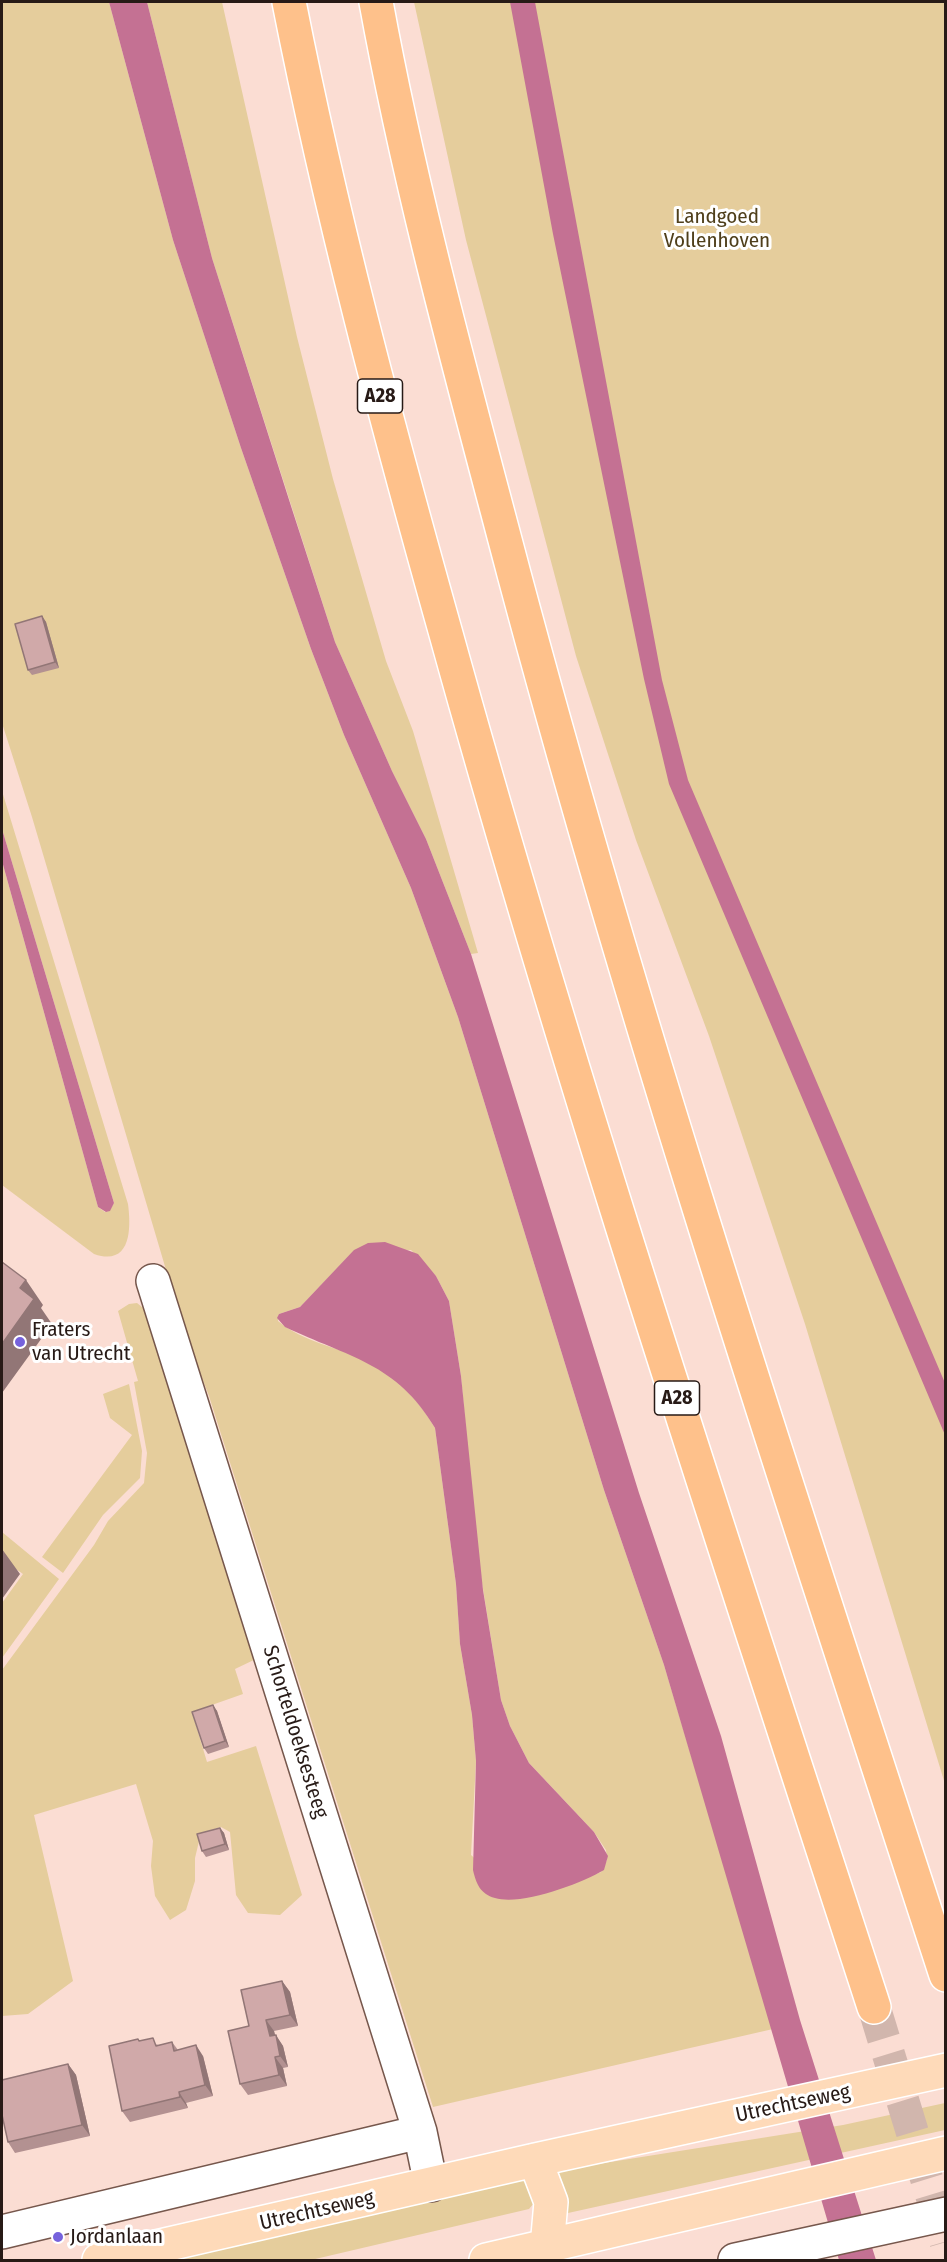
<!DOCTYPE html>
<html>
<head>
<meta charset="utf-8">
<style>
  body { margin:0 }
  #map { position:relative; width:947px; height:2262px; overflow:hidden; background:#fbddd3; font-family:"Fira Sans Condensed",sans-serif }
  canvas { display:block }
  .frame { position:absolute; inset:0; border:3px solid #271a16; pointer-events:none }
</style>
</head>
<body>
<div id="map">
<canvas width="947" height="2262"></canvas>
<div class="frame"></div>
</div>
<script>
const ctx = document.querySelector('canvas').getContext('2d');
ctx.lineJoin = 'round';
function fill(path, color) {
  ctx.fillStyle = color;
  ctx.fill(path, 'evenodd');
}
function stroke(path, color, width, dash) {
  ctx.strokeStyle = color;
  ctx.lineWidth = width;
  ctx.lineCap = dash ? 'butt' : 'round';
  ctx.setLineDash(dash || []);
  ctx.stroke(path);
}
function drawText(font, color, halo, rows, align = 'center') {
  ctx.font = font + ' "Fira Sans Condensed",sans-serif';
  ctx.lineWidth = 6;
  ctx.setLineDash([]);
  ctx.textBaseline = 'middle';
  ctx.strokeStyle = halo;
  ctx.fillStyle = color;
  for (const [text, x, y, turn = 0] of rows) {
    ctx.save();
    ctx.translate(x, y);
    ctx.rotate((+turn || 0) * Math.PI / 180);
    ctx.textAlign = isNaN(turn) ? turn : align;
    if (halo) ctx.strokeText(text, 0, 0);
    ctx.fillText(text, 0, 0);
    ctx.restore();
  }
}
fill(new Path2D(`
  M 2,2 L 109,2 L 173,240 L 241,448 L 311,649 L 344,735 L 411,888 L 458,1017 L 604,1490 L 664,1665 L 773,2029 L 433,2107 L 209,1396 L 185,1334 L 32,817 L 2,723 ZM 411,1250 L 436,1276 L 449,1301 L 461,1376 L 477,1552 L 501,1700 L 510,1726 L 529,1763 L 594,1832 L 606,1850 L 607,1860 L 601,1872 L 552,1891 L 520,1898 L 471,1855 L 476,1761 L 472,1715 L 460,1644 L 456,1584 L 435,1428 C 418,1399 397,1376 367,1361 C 338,1347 303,1342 278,1321 L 279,1314 L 300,1307 L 350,1255 Z
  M 147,2 L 222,2 L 297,337 L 333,479 L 386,661 L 413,731 L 478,953 L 471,954 L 426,839 L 392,771 L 335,642 L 212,258 Z
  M 414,2 L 945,2 L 945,1784 L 805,1324 L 709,1036 L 636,840 L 576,656 L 466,240 Z
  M 2,791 L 128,1204 C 131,1227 132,1267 94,1254 L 2,1185 L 2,861 L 98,1207 L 105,1212 L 109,1211 L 114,1203 L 2,829 Z
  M 137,1303 L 147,1311 L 258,1658 L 235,1669 L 243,1694 L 192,1712 L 207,1762 L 256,1746 L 302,1895 L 280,1915 L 248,1913 L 236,1895 L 230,1832 L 221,1827 L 201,1833 L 195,1858 L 195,1881 L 186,1910 L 170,1920 L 155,1896 L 151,1866 L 153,1841 L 136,1784 L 34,1815 L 73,1981 L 28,2014 L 2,2016 L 2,1670 L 94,1545 L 108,1521 L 144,1483 L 147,1453 L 134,1382 L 138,1381 L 118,1311 L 129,1304 Z
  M 129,1384 L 142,1451 L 140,1478 L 103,1515 L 63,1573 L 42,1557 L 132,1435 L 110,1418 L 103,1394 Z
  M 2,1532 L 59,1579 L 2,1658 L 2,1603 L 23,1574 L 2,1559 Z
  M 945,2103 L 945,2130 L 559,2215 C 565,2201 567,2188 556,2177 L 560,2170 L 843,2125 Z
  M 523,2180 L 533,2186 L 534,2203 L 529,2209 L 311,2260 L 161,2260 Z`), '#e5cd9c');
fill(new Path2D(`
  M 109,2 L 147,2 L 212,258 L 291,506 L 335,642 L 392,771 L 426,839 L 471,954 L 639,1493 L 721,1736 L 800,2020 L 876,2260 L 839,2260 L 664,1665 L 604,1490 L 458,1017 L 411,888 L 344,735 L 311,649 L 241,448 L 173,240 Z
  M 510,2 L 535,2 L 662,680 L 688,780 L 945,1383 L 945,1435 L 669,784 L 644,679 L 553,234 Z
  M 2,829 L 114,1203 L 110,1211 L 106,1212 L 98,1207 L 2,861 Z
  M 385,1242 L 418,1254 L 436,1276 L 449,1301 L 461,1376 L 483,1590 L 501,1700 L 510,1726 L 529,1763 L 594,1832 L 608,1856 L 604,1870 C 580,1884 521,1906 495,1898 C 480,1894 476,1883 473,1870 L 476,1761 L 472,1715 L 460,1644 L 456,1584 L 435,1428 C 397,1363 348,1357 285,1327 L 277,1318 L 279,1314 L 300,1307 L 354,1250 L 368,1243 Z`), '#c47193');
stroke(new Path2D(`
  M 874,2007 L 946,2242`), '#d1b6ad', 33, [33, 16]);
const minor = new Path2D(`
  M 153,1281 L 420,2132 L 431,2185
  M 2,2232 L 420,2132
  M 735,2260 L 946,2214`);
const major = new Path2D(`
  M 535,2160 L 551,2202 L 547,2247
  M 99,2260 L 535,2160 L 946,2070
  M 486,2260 L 946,2153`);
const highway = new Path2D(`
  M 289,2 C 331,215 387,424 446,634 C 574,1096 726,1551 874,2007
  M 376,2 C 411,194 464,384 514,574 C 640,1046 795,1510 946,1975`);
stroke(minor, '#76574c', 36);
stroke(major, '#fff', 36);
stroke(highway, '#fff', 36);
stroke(minor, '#fff', 33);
stroke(major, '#fedab9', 33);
stroke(highway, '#fec18b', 33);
fill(new Path2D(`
  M 42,616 L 46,622 L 59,668 L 32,675 L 28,670 Z
  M 213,1705 L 217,1711 L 229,1747 L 208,1754 L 204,1748 Z
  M 220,1828 L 224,1833 L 229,1850 L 206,1857 L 202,1851 Z
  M 282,1981 L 290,1992 L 298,2026 L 274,2031 L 275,2035 L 283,2046 L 288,2067 L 283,2068 L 287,2086 L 248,2095 L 240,2084 L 249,2026 Z
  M 138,2039 L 140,2041 L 159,2045 L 172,2042 L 178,2050 L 203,2056 L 213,2096 L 186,2103 L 188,2108 L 130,2122 L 122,2111 Z
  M 68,2064 L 76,2075 L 90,2136 L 15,2153 L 8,2142 Z`), '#b39191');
fill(new Path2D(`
  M 42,616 L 46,622 L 59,668 L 55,662 Z
  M 26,1280 L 43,1305 L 41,1308 L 52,1324 L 2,1393 L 2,1344 L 20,1288 Z
  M 2,1549 L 20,1574 L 2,1599 Z
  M 213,1705 L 217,1711 L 229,1747 L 225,1741 Z
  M 220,1828 L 224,1833 L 229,1850 L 225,1844 Z
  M 282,1981 L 290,1992 L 298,2026 L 290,2015 Z
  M 266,2020 L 274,2031 L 278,2047 L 270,2036 Z
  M 276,2035 L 283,2046 L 288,2067 L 280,2056 Z
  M 196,2045 L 203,2056 L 213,2096 L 205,2085 Z
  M 275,2057 L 283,2068 L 287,2086 L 279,2075 Z
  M 68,2064 L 76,2075 L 90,2136 L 82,2125 Z
  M 179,2092 L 186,2103 L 188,2108 L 180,2097 Z`), '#927676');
const building = new Path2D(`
  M 42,616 L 55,662 L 28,670 L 15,624 Z
  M 2,1262 L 26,1280 L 20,1288 L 34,1299 L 2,1344 Z
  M 213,1705 L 225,1741 L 204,1748 L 192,1712 Z
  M 220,1828 L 225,1844 L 202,1851 L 197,1834 Z
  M 282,1981 L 290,2015 L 266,2020 L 270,2036 L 276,2035 L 280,2056 L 275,2057 L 279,2075 L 240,2084 L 228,2031 L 249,2026 L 241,1990 Z
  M 153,2038 L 156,2046 L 172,2042 L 174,2051 L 196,2045 L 205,2085 L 179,2092 L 180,2097 L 122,2111 L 109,2046 L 138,2039 L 139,2041 Z
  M 68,2064 L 82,2125 L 8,2142 L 2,2115 L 2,2080 Z`);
fill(building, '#d0a9a9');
stroke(building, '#927676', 1.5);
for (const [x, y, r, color] of [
  [20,1342,6,"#7662dc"],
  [58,2237,6,"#7662dc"]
]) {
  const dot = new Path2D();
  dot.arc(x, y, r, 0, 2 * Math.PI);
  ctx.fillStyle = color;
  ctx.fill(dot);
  stroke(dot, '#fff', 2);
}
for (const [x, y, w] of [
  [380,396,45],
  [677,1398,45]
]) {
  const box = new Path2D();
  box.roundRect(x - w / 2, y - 17, w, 34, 4.5);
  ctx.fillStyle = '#fff';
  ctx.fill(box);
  stroke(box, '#271a16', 1.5);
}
drawText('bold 20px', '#271a16', null, [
  ["A28",380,396],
  ["A28",677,1398]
]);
drawText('21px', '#4f3f1b', '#fff', [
  ["Landgoed",717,217],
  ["Vollenhoven",717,241]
]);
drawText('21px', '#271a16', '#fff', [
  ["Fraters",32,1330],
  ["van Utrecht",32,1354],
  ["Jordanlaan",70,2237]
], 'left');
drawText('21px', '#271a16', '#fff', [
  ["Schorteldoeksesteeg",295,1732,73],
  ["Utrechtseweg",793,2104,-12],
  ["Utrechtseweg",317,2211,-13]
]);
</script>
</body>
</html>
